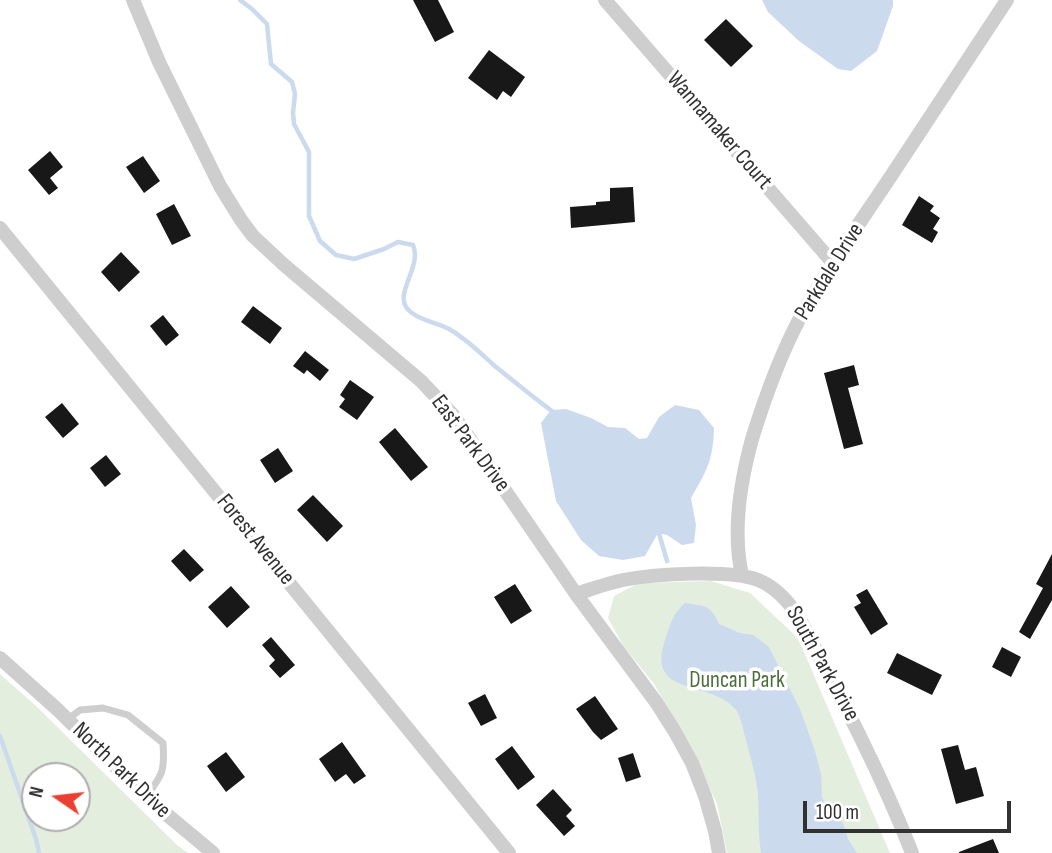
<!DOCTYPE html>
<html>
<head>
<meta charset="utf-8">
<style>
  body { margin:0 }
  #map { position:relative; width:1052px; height:853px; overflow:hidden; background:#fff; font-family:"Sofia Sans Condensed",sans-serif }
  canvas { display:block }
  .north { position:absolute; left:21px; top:762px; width:70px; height:70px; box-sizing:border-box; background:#fff; border:2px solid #adadad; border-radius:50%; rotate:284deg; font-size:19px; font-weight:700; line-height:28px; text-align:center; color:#313131 }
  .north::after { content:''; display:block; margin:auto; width:24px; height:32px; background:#e94031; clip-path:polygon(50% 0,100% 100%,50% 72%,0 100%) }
  .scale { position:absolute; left:803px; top:801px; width:208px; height:32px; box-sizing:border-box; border:4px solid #313131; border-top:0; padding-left:9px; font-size:21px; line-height:24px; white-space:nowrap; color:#313131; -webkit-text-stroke:5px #fff; paint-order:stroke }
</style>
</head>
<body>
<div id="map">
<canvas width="1052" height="853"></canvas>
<div class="north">N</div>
<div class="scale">100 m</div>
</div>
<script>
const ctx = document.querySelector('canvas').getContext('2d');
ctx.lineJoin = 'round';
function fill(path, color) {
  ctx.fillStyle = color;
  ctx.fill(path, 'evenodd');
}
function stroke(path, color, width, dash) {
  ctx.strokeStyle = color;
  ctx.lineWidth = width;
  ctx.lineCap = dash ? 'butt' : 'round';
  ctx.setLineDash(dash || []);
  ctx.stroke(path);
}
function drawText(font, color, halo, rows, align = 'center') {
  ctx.font = font + ' "Sofia Sans Condensed",sans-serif';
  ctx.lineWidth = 7;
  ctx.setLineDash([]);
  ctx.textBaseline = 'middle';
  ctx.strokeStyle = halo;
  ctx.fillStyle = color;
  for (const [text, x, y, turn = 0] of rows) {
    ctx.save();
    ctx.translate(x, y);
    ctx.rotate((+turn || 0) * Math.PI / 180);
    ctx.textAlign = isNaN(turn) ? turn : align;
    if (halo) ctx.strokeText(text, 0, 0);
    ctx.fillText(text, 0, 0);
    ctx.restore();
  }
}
fill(new Path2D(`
  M 711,581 L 750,593 L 798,638 L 890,853 L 727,853 L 717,804 L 696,758 L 654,684 L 624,647 L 608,618 L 614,596 L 639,583 Z
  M 0,674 L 36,706 L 177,845 L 188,853 L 0,853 ZM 35,776 L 77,776 L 77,818 L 35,818 Z`), '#e4eedf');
fill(new Path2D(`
  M 762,0 L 893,0 L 893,6 L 877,51 L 851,71 L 838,69 L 799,41 L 768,12 Z
  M 675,405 L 699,410 L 714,428 C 713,461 707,470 691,498 L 696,525 L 694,543 L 682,545 L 667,535 L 658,533 L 645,556 L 623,560 L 599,556 L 581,540 L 556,501 L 541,423 L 551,410 L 566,409 L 591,418 L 608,427 L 625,428 L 639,439 L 647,438 L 659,417 Z
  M 685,603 C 705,606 711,605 719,624 L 740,633 L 753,635 L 769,647 L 800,709 L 815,751 L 821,774 L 822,797 L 827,809 L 843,823 L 848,839 L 857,853 L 761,853 C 758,833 759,814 758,794 C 756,775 750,755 745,737 C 743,729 741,718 737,711 C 712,678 645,699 665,640 C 671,623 672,615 685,603 Z`), '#cbdaed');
stroke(new Path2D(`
  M 240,0 L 252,9 L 267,24 L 271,64 L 292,82 L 295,94 L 293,113 L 294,124 L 309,152 L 309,216 L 320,241 L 336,255 L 354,259 L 384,249 L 398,242 L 413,245 C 422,266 396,291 406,307 C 415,320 437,322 449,329 C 467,339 481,354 496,367 C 516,383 535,399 556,414
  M 658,530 L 667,561
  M 0,736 L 36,839 L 39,853`), '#cbdaed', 4.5);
fill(new Path2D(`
  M 413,0 L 438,0 L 454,32 L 435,42 Z
  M 726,19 L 753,46 L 731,67 L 704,40 Z
  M 489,50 L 525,77 L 511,97 L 503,91 L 497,100 L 468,78 Z
  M 50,151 L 63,167 L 50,178 L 58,188 L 49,195 L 28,170 Z
  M 143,156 L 160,181 L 144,193 L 126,167 Z
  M 633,187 L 635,222 L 571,228 L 570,207 L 596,205 L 596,202 L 610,201 L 610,188 Z
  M 919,196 L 934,206 L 930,211 L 940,218 L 933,229 L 938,232 L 932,243 L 902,225 Z
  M 174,204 L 191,236 L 172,245 L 156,214 Z
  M 121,252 L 140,272 L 119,292 L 101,272 Z
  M 253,306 L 282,328 L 270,344 L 241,322 Z
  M 163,315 L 179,335 L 166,346 L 150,326 Z
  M 305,351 L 329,370 L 320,381 L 307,370 L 304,374 L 293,366 Z
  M 854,365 L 859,385 L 848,388 L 863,444 L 844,449 L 824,373 Z
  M 350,380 L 374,397 L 357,420 L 339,407 L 345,399 L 340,395 Z
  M 62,403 L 79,424 L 63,438 L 45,417 Z
  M 395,428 L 428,467 L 411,481 L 379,442 Z
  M 278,448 L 293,471 L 275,483 L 260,460 Z
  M 106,455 L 121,474 L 105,487 L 90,468 Z
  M 313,495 L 343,526 L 327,542 L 297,510 Z
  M 184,549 L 204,570 L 190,582 L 171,561 Z
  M 1052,554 L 1052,600 L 1030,639 L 1019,632 L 1043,588 L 1036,584 Z
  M 515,584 L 532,611 L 511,624 L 494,597 Z
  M 231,586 L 250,607 L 227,628 L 208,607 Z
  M 867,589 L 888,624 L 871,635 L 854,607 L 861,603 L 856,595 Z
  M 271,637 L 295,665 L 280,678 L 269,666 L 275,660 L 262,645 Z
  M 1002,647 L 1021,657 L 1011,677 L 992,667 Z
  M 897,653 L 942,675 L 932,695 L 887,673 Z
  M 485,694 L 497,718 L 481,726 L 468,703 Z
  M 595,696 L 618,729 L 601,740 L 593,732 L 576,709 Z
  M 342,742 L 366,776 L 354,784 L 346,774 L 335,782 L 319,759 Z
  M 958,745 L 965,770 L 976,767 L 984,796 L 956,804 L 941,749 Z
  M 512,746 L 535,777 L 518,790 L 495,759 Z
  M 226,752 L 245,777 L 226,792 L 207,766 Z
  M 633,753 L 641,777 L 626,782 L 618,758 Z
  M 553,789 L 572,810 L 566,816 L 575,826 L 564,836 L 536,805 Z
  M 993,839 L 999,853 L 959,853 L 959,852 Z`), '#181818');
stroke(new Path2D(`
  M 68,719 L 80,710 L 103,708 L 128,715 L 163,743 C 165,771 163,774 146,797`), '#cecece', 7);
stroke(new Path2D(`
  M 133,0 L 159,62 L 220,186 L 241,220 L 253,236 L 283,264 L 421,381 L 454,416 L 576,594 L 656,702 L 675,732 L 692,763 L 705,796 L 715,831 L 719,853
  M 605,0 L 833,263
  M 0,228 L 509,853
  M 742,575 C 732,531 740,483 752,439 C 765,397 780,355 801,316 C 828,267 862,220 893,173 C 931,115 969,58 1007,0
  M 576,594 C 592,589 608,583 623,580 C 655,574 730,569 758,580 C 776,587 788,601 798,616 C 839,694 880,771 912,853
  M 0,658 L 58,710 L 148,799 L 213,853`), '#cecece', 14);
drawText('23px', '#313131', '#fff', [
  ["Wannamaker Court",719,131,49],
  ["Parkdale Drive",830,272,-58],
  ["East Park Drive",470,444,53],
  ["Forest Avenue",255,540,51],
  ["South Park Drive",822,664,61],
  ["North Park Drive",121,771,44]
]);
drawText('23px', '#4c6e3c', '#fff', [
  ["Duncan Park",737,681]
]);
</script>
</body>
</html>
